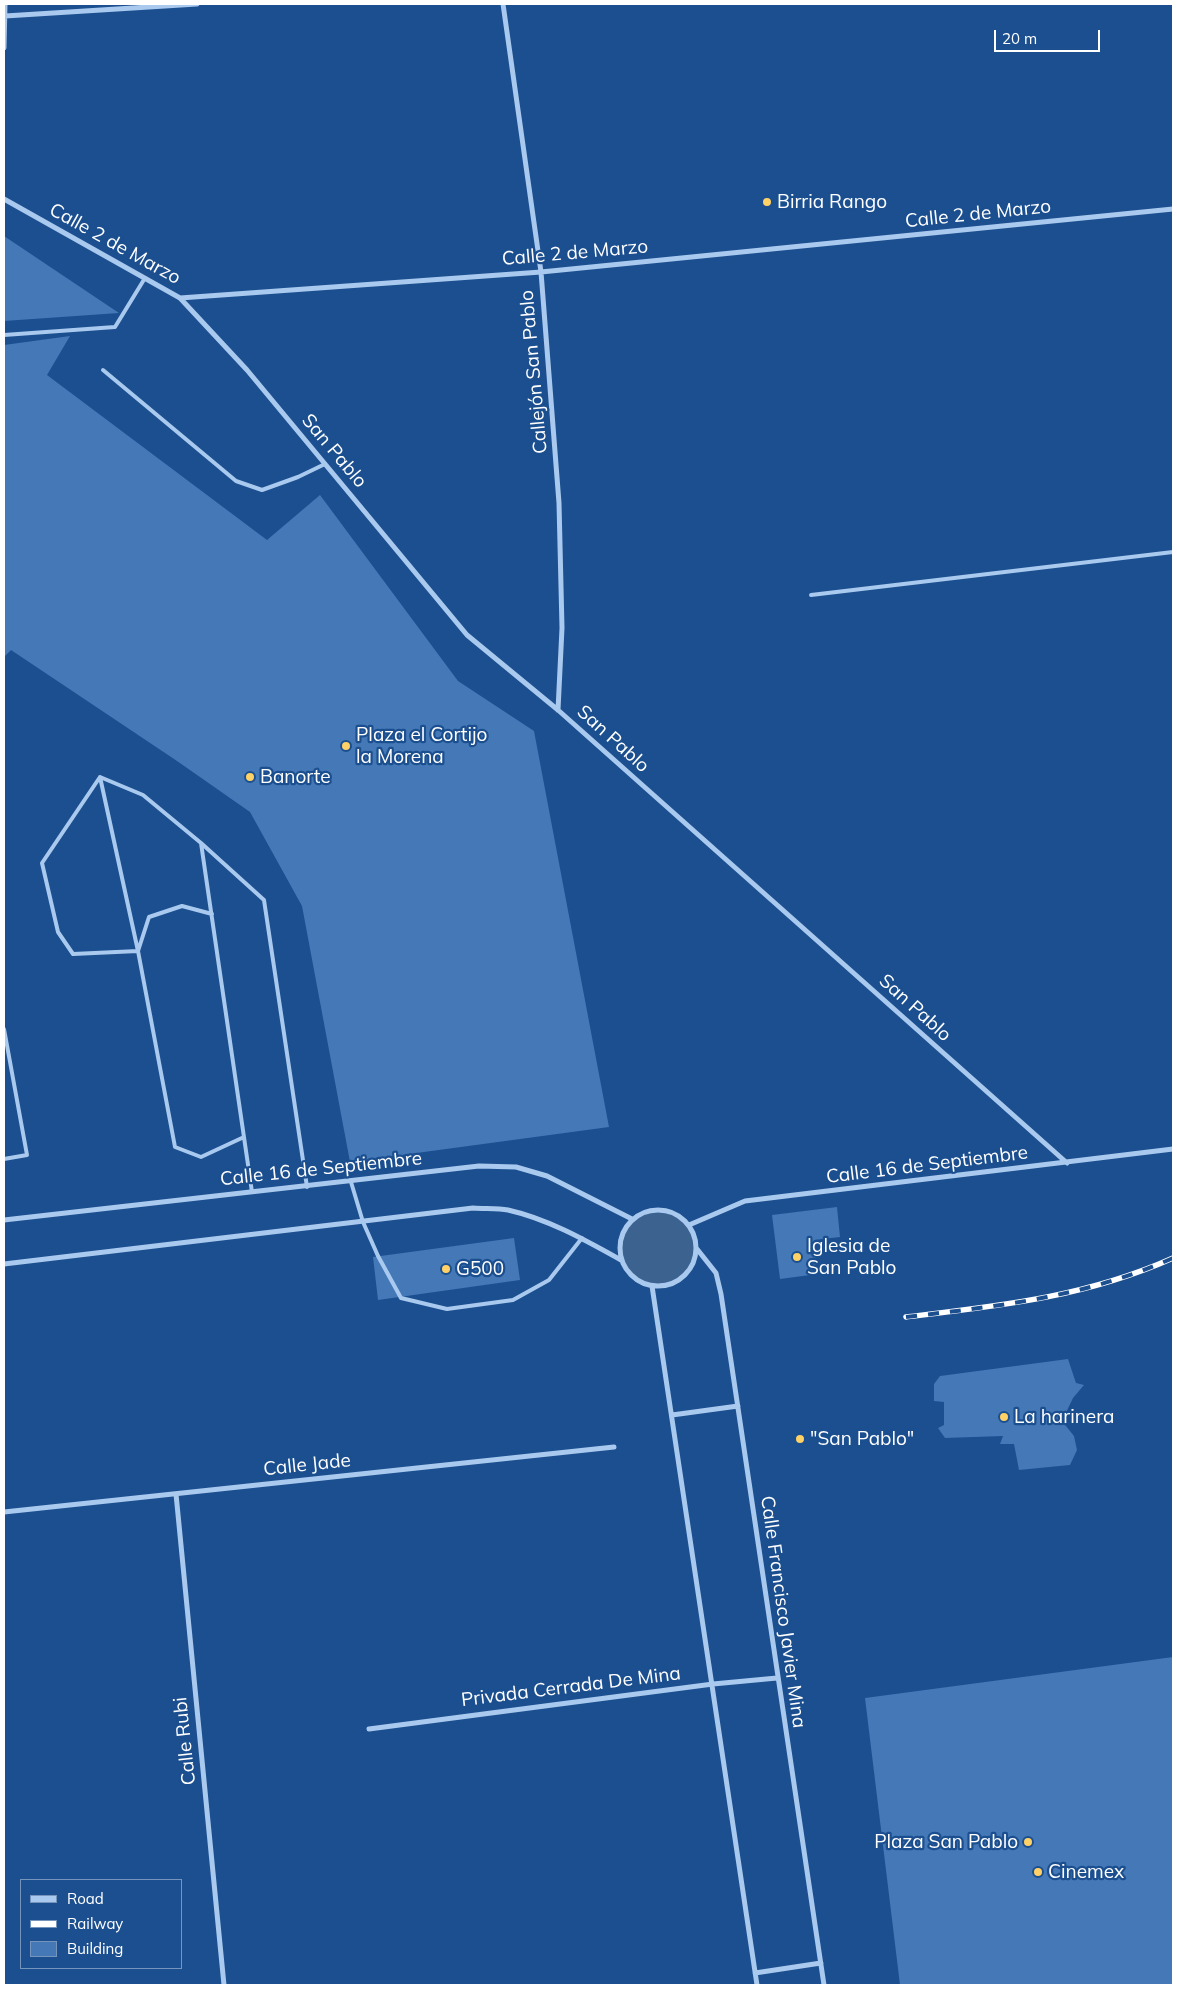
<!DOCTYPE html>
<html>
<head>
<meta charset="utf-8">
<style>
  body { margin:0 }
  #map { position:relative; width:1177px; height:1989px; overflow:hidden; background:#1b4f8f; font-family:Mulish,sans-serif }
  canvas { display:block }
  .frame { position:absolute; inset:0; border:5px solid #fff; pointer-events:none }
  .legend { position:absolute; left:20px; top:1879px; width:162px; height:90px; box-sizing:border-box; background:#1b4f8f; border:1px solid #7695bc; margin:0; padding:6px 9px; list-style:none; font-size:15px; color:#fff }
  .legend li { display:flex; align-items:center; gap:10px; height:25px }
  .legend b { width:25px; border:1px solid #7695bc }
  .scale { position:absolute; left:994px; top:30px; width:106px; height:22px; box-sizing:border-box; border:2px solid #fff; border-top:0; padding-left:6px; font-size:15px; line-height:18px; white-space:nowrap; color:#fff; -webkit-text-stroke:4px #1b4f8f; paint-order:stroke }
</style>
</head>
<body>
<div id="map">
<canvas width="1177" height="1989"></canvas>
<div class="frame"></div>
<ul class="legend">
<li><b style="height:6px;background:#a9c9ee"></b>Road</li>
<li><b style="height:6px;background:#fff"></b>Railway</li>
<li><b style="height:14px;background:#4478b7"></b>Building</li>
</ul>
<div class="scale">20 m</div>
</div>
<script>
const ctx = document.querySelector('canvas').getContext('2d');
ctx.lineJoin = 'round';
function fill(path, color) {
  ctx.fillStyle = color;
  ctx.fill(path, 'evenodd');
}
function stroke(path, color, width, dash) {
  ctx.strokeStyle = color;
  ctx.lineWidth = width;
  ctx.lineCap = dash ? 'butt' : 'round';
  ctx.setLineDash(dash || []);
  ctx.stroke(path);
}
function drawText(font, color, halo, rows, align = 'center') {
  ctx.font = font + ' Mulish,sans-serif';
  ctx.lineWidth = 4.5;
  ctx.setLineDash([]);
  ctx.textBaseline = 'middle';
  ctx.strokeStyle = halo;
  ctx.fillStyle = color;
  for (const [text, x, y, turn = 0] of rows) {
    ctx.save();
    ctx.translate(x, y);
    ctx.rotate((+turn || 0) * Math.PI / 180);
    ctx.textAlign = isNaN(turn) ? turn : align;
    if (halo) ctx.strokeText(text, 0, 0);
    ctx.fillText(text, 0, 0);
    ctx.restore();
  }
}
const water = new Path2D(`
  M620 1248a38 38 0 1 1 76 0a38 38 0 1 1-76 0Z`);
fill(water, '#3c6290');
stroke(water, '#9cc4f0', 1);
fill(new Path2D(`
  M 4,236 L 119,313 L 4,321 Z
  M 70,336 L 47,375 L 267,540 L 320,495 L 458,681 L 534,731 L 609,1127 L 350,1162 L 302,906 L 250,812 L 177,761 L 11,650 L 4,657 L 4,345 Z
  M 837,1207 L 840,1237 L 814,1240 L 818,1274 L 780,1279 L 772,1215 Z
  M 514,1238 L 520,1280 L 378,1300 L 373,1257 Z
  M 1068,1359 L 1076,1383 L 1084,1385 L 1073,1398 L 1062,1421 L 1074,1436 L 1077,1450 L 1070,1465 L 1019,1470 L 1014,1444 L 1000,1444 L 1003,1436 L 945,1438 L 938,1428 L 944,1425 L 944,1402 L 934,1401 L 934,1384 L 940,1376 Z
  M 1173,1657 L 1173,1985 L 900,1985 L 865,1698 Z`), '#4478b7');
stroke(new Path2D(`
  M 4,335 L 115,327 L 145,278
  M 103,370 L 236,481 L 262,490 L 298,477 L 325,464
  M 811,595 L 1173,552
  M 100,777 L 143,795 L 201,843 L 264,900 L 307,1187
  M 100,777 L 138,951 L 175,1147 L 201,1157 L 244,1137
  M 100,777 L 42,863 L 58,932 L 73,954 L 138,951 L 149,917 L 182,906 L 212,914
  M 201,843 L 252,1192
  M 4,1029 L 27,1155 L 4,1159
  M 351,1182 L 363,1222 L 378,1256 L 401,1298 L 447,1309 L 513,1300 L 549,1280 L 582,1238`), '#a9c9ee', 4);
stroke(new Path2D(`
  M 503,4 L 541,272 L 559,503 L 562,628 L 558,710
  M 5,16 L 197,4
  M 4,48 L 5,4
  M 4,199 L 180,298 L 541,272 L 1173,209
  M 180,298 L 247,370 L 467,635 L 558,710 L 1067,1163
  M620 1248a38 38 0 1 1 76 0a38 38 0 1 1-76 0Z
  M 4,1220 L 479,1166 L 516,1167 L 547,1176 L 632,1219
  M 689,1225 L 745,1201 L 1173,1149
  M 697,1249 L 716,1273 L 721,1294 L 824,1985
  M 4,1264 L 473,1208 C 484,1209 497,1208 508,1210 C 548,1219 585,1240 621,1260
  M 652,1286 L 757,1985
  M 672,1415 L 738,1406
  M 176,1494 L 224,1985
  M 4,1512 L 614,1447
  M 369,1729 L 713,1684 L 777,1678
  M 755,1973 L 821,1963`), '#a9c9ee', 5);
const rail = new Path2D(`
  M 906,1317 C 999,1306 1086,1297 1173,1258`);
stroke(rail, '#fff', 5.5);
stroke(rail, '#1b4f8f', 4, [11]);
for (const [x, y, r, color] of [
  [767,202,5,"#ffd166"],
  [346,746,5,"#ffd166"],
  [250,777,5,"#ffd166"],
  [797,1257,5,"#ffd166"],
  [446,1269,5,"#ffd166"],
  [1004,1417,5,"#ffd166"],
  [800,1439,5,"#ffd166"],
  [1028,1842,5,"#ffd166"],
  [1038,1872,5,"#ffd166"]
]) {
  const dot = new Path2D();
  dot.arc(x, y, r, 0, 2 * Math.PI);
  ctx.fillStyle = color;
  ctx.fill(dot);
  stroke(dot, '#1b4f8f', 2);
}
drawText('19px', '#fff', '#1b4f8f', [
  ["Birria Rango",777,202],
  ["Plaza el Cortijo",356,735],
  ["la Morena",356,757],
  ["Banorte",260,777],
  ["Iglesia de",807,1246],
  ["San Pablo",807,1268],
  ["G500",456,1269],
  ["La harinera",1014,1417],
  ["\"San Pablo\"",810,1439],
  ["Plaza San Pablo",1018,1842,"right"],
  ["Cinemex",1048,1872]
], 'left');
drawText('19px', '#fff', '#1b4f8f', [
  ["Calle 2 de Marzo",978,214,-6],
  ["Calle 2 de Marzo",115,244,29],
  ["Calle 2 de Marzo",575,253,-5],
  ["Callejón San Pablo",534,372,-95],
  ["San Pablo",334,451,50],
  ["San Pablo",613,739,42],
  ["San Pablo",915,1008,42],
  ["Calle 16 de Septiembre",927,1165,-7],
  ["Calle 16 de Septiembre",321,1169,-6],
  ["Calle Jade",307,1465,-6],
  ["Calle Francisco Javier Mina",783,1612,82],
  ["Privada Cerrada De Mina",571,1687,-7],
  ["Calle Rubi",185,1741,-96]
]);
</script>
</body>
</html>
